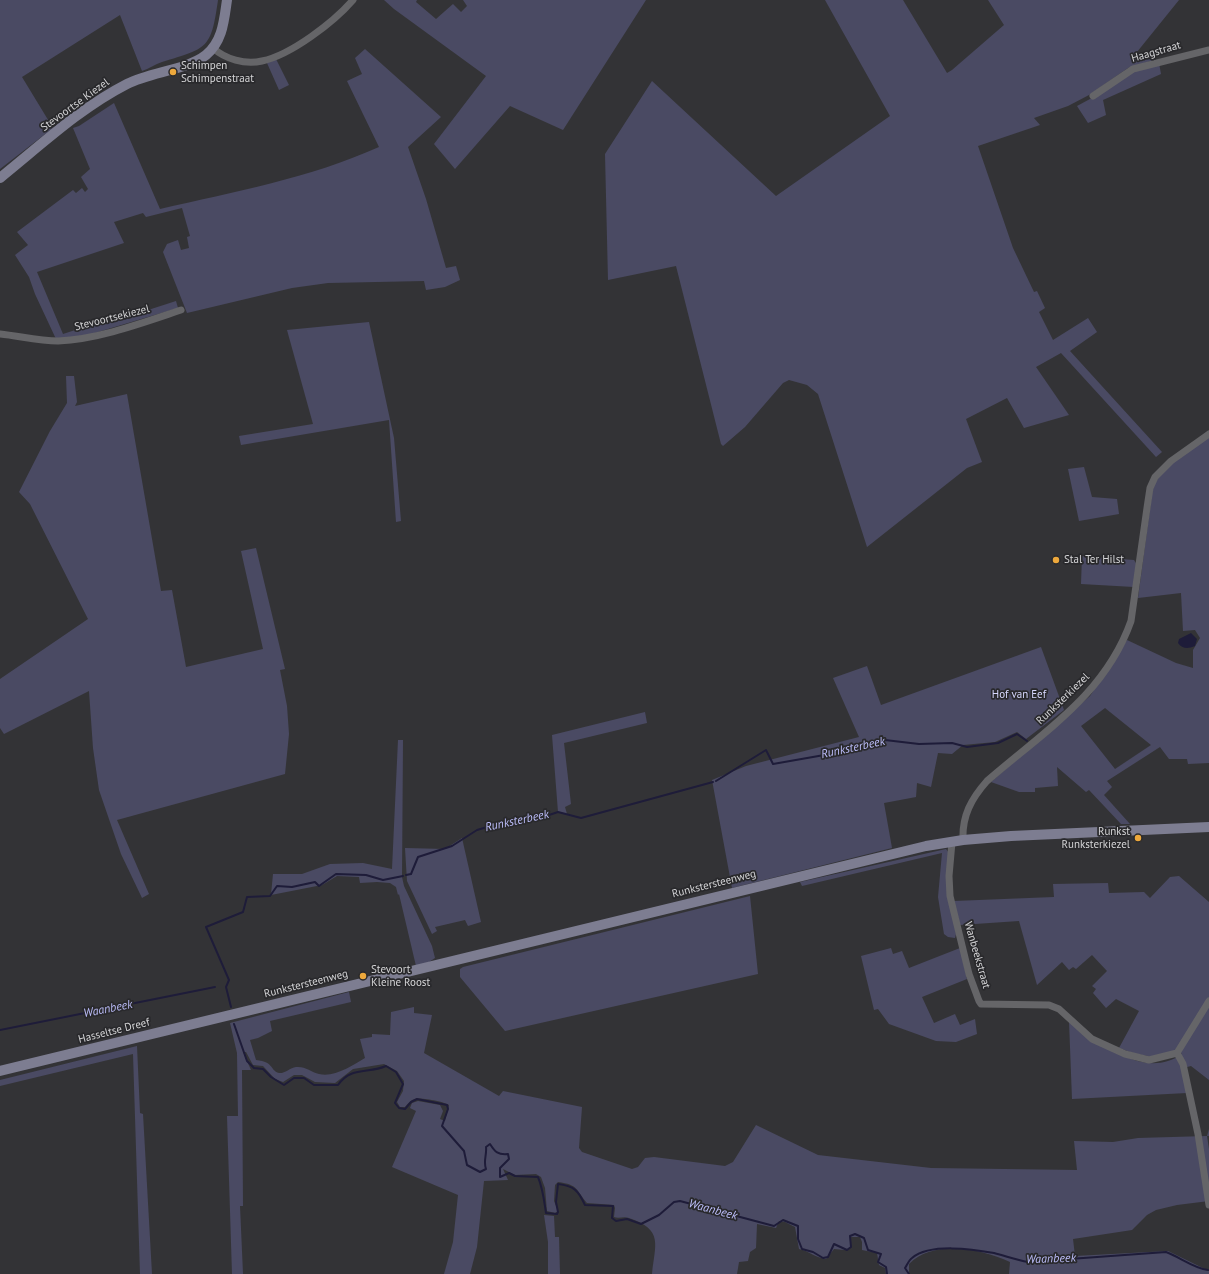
<!DOCTYPE html>
<html>
<head>
<meta charset="utf-8">
<style>
  body { margin:0 }
  canvas { display:block; background:#333336 }
</style>
</head>
<body>
<canvas width="1209" height="1274"></canvas>
<script>
const ctx = document.querySelector('canvas').getContext('2d');
ctx.lineJoin = 'round';
function fill(path, color) {
  ctx.fillStyle = color;
  ctx.fill(path, 'evenodd');
}
function stroke(path, color, width, dash) {
  ctx.strokeStyle = color;
  ctx.lineWidth = width;
  ctx.lineCap = dash ? 'butt' : 'round';
  ctx.setLineDash(dash || []);
  ctx.stroke(path);
}
function drawText(font, color, halo, rows, align = 'center') {
  ctx.font = font + ' "PT Sans",sans-serif';
  ctx.lineWidth = 3.5;
  ctx.setLineDash([]);
  ctx.textBaseline = 'middle';
  ctx.strokeStyle = halo;
  ctx.fillStyle = color;
  for (const [text, x, y, turn = 0] of rows) {
    ctx.save();
    ctx.translate(x, y);
    ctx.rotate((+turn || 0) * Math.PI / 180);
    ctx.textAlign = isNaN(turn) ? turn : align;
    if (halo) ctx.strokeText(text, 0, 0);
    ctx.fillText(text, 0, 0);
    ctx.restore();
  }
}
fill(new Path2D(`
  M 0,0 L 218,0 C 211,49 208,48 162,62 C 155,64 149,69 142,71 L 120,15 L 22,77 L 53,128 L 0,169 Z
  M 384,0 L 417,0 L 416,2 L 436,19 L 453,4 L 461,12 L 467,6 L 463,0 L 646,0 L 563,130 L 510,106 L 455,169 L 434,144 L 486,76 L 394,9 Z
  M 825,0 L 903,0 L 947,73 L 952,70 L 1004,25 L 988,0 L 1179,0 L 1137,52 L 1139,58 L 1154,60 L 1128,68 L 1089,95 L 1068,106 L 1034,118 L 1040,125 L 978,146 L 1013,248 L 1034,292 L 1037,291 L 1045,308 L 1039,312 L 1053,340 L 1088,318 L 1097,332 L 1070,351 L 1162,452 L 1156,457 L 1061,353 L 1036,367 L 1069,415 L 1024,428 L 1007,398 L 966,419 L 982,462 L 967,468 L 867,547 L 818,394 L 807,385 L 789,380 L 783,383 L 745,427 L 723,446 L 721,444 L 676,266 L 608,280 L 605,154 L 652,81 L 776,196 L 890,116 Z
  M 365,49 L 441,117 L 408,147 L 426,199 L 446,268 L 456,266 L 460,280 L 445,287 L 426,290 L 424,281 L 328,283 L 292,288 L 187,313 L 163,252 L 167,244 L 178,240 L 181,250 L 189,248 L 187,237 L 190,236 L 182,208 L 146,217 L 143,213 L 114,222 L 124,243 L 37,272 L 63,334 L 106,320 L 108,323 L 176,301 L 178,308 L 88,335 L 56,339 L 35,294 L 29,277 L 15,255 L 28,245 L 17,232 L 73,190 L 76,193 L 82,188 L 85,192 L 88,189 L 81,177 L 90,169 L 73,128 L 79,126 L 114,103 L 160,209 C 234,192 310,178 379,147 L 347,81 L 362,74 L 355,58 Z
  M 276,59 L 289,85 L 279,90 L 267,63 Z
  M 1159,63 L 1161,74 L 1103,100 L 1106,115 L 1088,123 L 1077,106 L 1103,92 L 1131,72 Z
  M 369,322 L 394,438 L 401,521 L 396,522 L 389,420 L 241,445 L 239,436 L 313,424 L 287,330 Z
  M 66,376 L 74,376 L 77,402 L 75,406 L 127,394 L 161,591 L 172,590 L 186,667 L 263,649 L 241,551 L 256,548 L 285,669 L 280,670 L 287,706 L 289,734 L 285,774 L 117,820 L 149,894 L 142,898 L 121,854 L 99,790 L 93,748 L 89,691 L 4,734 L 0,728 L 0,679 L 88,619 L 30,504 L 19,492 L 50,431 L 67,403 Z
  M 1209,437 L 1209,763 L 1188,764 L 1187,759 L 1169,759 L 1160,747 L 1107,781 L 1112,787 L 1104,795 L 1130,824 L 1121,824 L 1089,790 L 1086,792 L 1057,767 L 1058,786 L 1035,788 L 1035,792 L 1019,792 L 991,782 L 1090,696 L 1127,640 L 1176,663 L 1193,668 L 1193,650 L 1200,638 L 1195,630 L 1183,631 L 1181,593 L 1138,598 L 1153,487 C 1164,464 1189,451 1209,437 ZM 1105,708 L 1151,745 L 1115,769 L 1081,726 Z
  M 1084,467 L 1092,497 L 1117,499 L 1119,514 L 1079,521 L 1068,469 Z
  M 1082,556 L 1134,560 L 1137,565 L 1134,587 L 1081,584 Z
  M 1041,647 L 1064,710 L 1026,739 L 1017,732 L 995,742 L 963,745 L 952,754 L 938,753 L 931,787 L 917,783 L 916,797 L 884,803 L 892,848 L 732,888 L 712,780 L 746,766 L 859,737 L 833,678 L 867,666 L 881,705 Z
  M 645,712 L 647,723 L 564,743 L 571,804 L 565,807 L 567,814 L 558,812 L 552,735 Z
  M 398,740 L 403,740 L 402,877 L 404,886 L 432,946 L 435,958 L 429,962 L 416,966 L 399,894 L 398,895 L 396,887 L 390,883 L 377,882 L 360,883 L 359,877 L 337,876 L 322,885 L 271,895 L 273,874 L 302,874 L 330,864 L 363,863 L 392,869 Z
  M 462,838 L 481,922 L 468,926 L 465,920 L 435,927 L 437,931 L 432,934 L 407,881 L 405,848 L 445,849 Z
  M 946,849 L 949,853 L 956,934 L 955,938 L 948,937 L 944,934 L 938,897 L 942,853 L 802,886 L 800,882 Z
  M 1179,876 L 1209,902 L 1209,1080 L 1191,1066 L 1187,1067 L 1187,1093 L 1072,1099 L 1069,1021 C 1099,1042 1144,1081 1182,1054 L 1178,1051 C 1153,1059 1143,1057 1119,1048 L 1139,1011 L 1116,999 L 1106,1008 L 1093,993 L 1096,989 L 1092,986 L 1107,971 L 1092,955 L 1076,969 L 1073,967 L 1069,970 L 1062,962 L 1037,985 L 1019,921 L 960,925 L 954,901 L 1054,897 L 1053,884 L 1108,883 L 1109,893 L 1144,892 L 1150,898 L 1170,877 Z
  M 750,896 L 758,974 L 505,1031 L 460,977 L 460,969 L 463,967 Z
  M 891,948 L 893,954 L 902,951 L 909,968 L 960,948 L 967,979 L 922,997 L 934,1023 L 955,1014 L 960,1025 L 975,1019 L 977,1034 L 956,1042 L 936,1041 L 889,1024 L 878,1009 L 874,1010 L 861,956 Z
  M 349,992 L 351,1002 L 270,1021 L 272,1031 L 258,1038 L 250,1040 L 256,1060 C 275,1062 269,1070 279,1073 C 284,1074 290,1068 296,1067 C 305,1066 311,1072 319,1074 C 334,1078 353,1065 365,1058 L 360,1039 L 372,1037 L 372,1034 L 390,1035 L 391,1012 L 414,1007 L 414,1013 L 432,1015 L 424,1053 L 499,1096 L 503,1091 L 582,1107 L 579,1148 L 582,1152 L 632,1169 L 638,1167 L 645,1158 L 654,1157 L 725,1166 L 733,1162 L 756,1125 L 818,1155 L 931,1168 L 1077,1170 L 1074,1141 L 1113,1142 L 1138,1138 L 1207,1136 L 1209,1129 L 1209,1136 L 1207,1136 L 1209,1149 L 1209,1201 L 1177,1205 L 1156,1210 L 1147,1215 L 1132,1230 L 1073,1239 L 1075,1256 L 1168,1251 L 1209,1271 L 1209,1274 L 1009,1274 L 1010,1262 C 981,1249 934,1239 909,1264 L 909,1274 L 886,1274 L 885,1268 L 879,1265 L 877,1253 L 862,1250 L 862,1242 L 860,1237 L 851,1237 L 850,1248 L 845,1250 L 834,1249 L 826,1259 C 816,1258 809,1251 799,1249 L 795,1227 L 785,1222 L 779,1221 L 776,1228 L 757,1224 L 756,1248 L 750,1252 L 748,1261 L 739,1262 L 737,1274 L 652,1274 C 655,1244 664,1230 629,1218 C 624,1216 619,1219 614,1217 L 615,1208 L 614,1205 L 587,1203 C 575,1189 579,1185 558,1182 L 555,1185 L 554,1201 L 558,1211 L 555,1213 L 547,1211 L 545,1188 L 541,1177 L 536,1174 L 515,1175 L 503,1169 L 508,1180 L 484,1181 L 477,1247 L 470,1274 L 444,1274 L 453,1242 L 458,1195 L 392,1167 L 416,1111 L 410,1108 L 412,1103 L 418,1101 L 440,1105 L 443,1111 L 440,1119 L 445,1121 L 449,1105 C 445,1102 421,1097 415,1099 C 411,1100 408,1103 405,1107 L 400,1107 L 397,1102 L 403,1091 L 404,1081 L 397,1071 L 384,1064 L 353,1069 L 335,1083 L 315,1082 L 302,1075 L 294,1075 L 283,1082 L 275,1079 L 263,1066 L 253,1065 L 246,1052 L 243,1052 L 251,1070 L 242,1070 L 243,1206 L 240,1206 L 243,1274 L 232,1274 L 227,1116 L 238,1116 L 237,1053 L 230,1023 Z
  M 137,1046 L 140,1113 L 143,1114 L 152,1274 L 140,1274 L 133,1054 L 0,1086 L 0,1080 Z
  M 544,1215 L 554,1216 L 555,1237 L 559,1237 L 560,1274 L 548,1274 L 548,1242 Z`), '#4a4a63');
fill(new Path2D(`
  M 1191,633 L 1197,639 L 1195,646 C 1188,649 1182,649 1178,643 L 1179,639 Z`), '#1e1c39');
stroke(new Path2D(`
  M 716,781 L 766,750 L 773,764 L 847,751 L 885,740 L 919,744 L 952,743 L 967,747 L 998,743 L 1017,734 L 1027,741
  M 406,875 L 411,874 L 418,857 L 452,846 L 477,830 L 494,825 L 534,815 L 549,815 L 558,812 L 581,818 L 713,782
  M 226,987 L 229,980 L 206,927 L 243,912 L 247,897 L 270,896 L 277,886 L 292,887 L 315,882 L 319,886 L 336,874 L 366,875 L 383,880 L 403,876
  M 226,987 L 231,1007
  M 234,1024 L 247,1061 L 254,1068 L 263,1069 L 271,1077 L 284,1085 L 294,1078 L 304,1078 L 314,1085 L 338,1085 C 351,1066 368,1074 386,1066 L 396,1072 L 403,1084 L 395,1103 L 399,1108 L 405,1109 L 411,1102 L 417,1099 L 447,1105 L 448,1109 L 442,1126 L 464,1151 L 467,1165 L 480,1172 L 486,1169 C 483,1161 487,1155 486,1147 L 490,1144 C 495,1152 498,1155 508,1154 L 509,1159 L 500,1168 L 500,1177 L 509,1173 L 515,1176 L 538,1177 C 543,1189 544,1200 546,1213 L 557,1214 L 558,1212 L 556,1202 L 558,1184 C 574,1186 578,1190 585,1205 L 613,1206 L 612,1218 L 616,1221 L 627,1219 L 641,1224 L 659,1215 L 674,1202 L 680,1201 L 774,1226 L 783,1220 L 798,1226 L 798,1239 L 802,1249 L 813,1252 L 823,1258 L 828,1257 L 834,1244 L 847,1250 L 851,1247 L 850,1236 L 855,1234 L 864,1238 L 868,1250 L 881,1254 L 878,1262 L 886,1267 L 887,1274
  M 0,1030 L 215,987
  M 909,1274 L 905,1268 C 907,1265 909,1260 912,1258 C 930,1243 973,1249 994,1253 C 1006,1256 1016,1260 1028,1262 L 1166,1252 C 1180,1257 1193,1268 1208,1270`), '#1e1c39', 2);
stroke(new Path2D(`
  M 213,48 C 225,59 245,65 262,61 C 291,55 334,22 353,0
  M 1093,96 L 1133,69 L 1209,50
  M 0,334 C 19,336 39,341 58,341 C 99,339 142,323 181,310
  M 963,840 C 962,816 971,799 987,781 C 1043,732 1105,695 1131,621 L 1147,508 L 1150,488 L 1155,477 L 1171,461 L 1209,434
  M 952,842 L 949,876 L 950,896 L 969,974 L 979,1001 L 981,1004 L 1049,1005 L 1059,1009 L 1092,1039 L 1125,1054 L 1149,1060 L 1177,1053
  M 1177,1053 L 1183,1064 L 1198,1134 L 1209,1205
  M 1177,1053 L 1209,1001`), '#656568', 7);
stroke(new Path2D(`
  M 0,178 C 41,145 80,108 127,84 C 150,72 187,70 206,55 C 223,41 224,20 227,0
  M 0,1071 L 926,846 L 963,840 L 1011,836 L 1209,827`), '#7d7d91', 10);
for (const [x, y, r, color] of [
  [173,72,4,"#eda83c"],
  [1056,560,4,"#eda83c"],
  [1138,838,4,"#eda83c"],
  [363,976,4,"#eda83c"]
]) {
  const dot = new Path2D();
  dot.arc(x, y, r, 0, 2 * Math.PI);
  ctx.fillStyle = color;
  ctx.fill(dot);
  stroke(dot, '#29292c', 1.5);
}
drawText('11px', '#d4d4d6', '#29292c', [
  ["Haagstraat",1156,52,-16],
  ["Stevoortse Kiezel",75,105,-36],
  ["Stevoortsekiezel",112,318,-14],
  ["Runksterkiezel",1063,699,-44],
  ["Runkstersteenweg",714,884,-14],
  ["Wanbeekstraat",977,955,74],
  ["Runkstersteenweg",306,984,-14],
  ["Hasseltse Dreef",114,1031,-14]
]);
drawText('11px', '#d4d4d6', '#29292c', [
  ["Schimpen",181,66],
  ["Schimpenstraat",181,79],
  ["Stal Ter Hilst",1064,560],
  ["Runkst",1130,832,"right"],
  ["Runksterkiezel",1130,845,"right"],
  ["Stevoort",371,970],
  ["Kleine Roost",371,983]
], 'left');
drawText('11px', '#d6d7fd', '#29292c', [
  ["Hof van Eef",1019,695]
]);
drawText('italic 12px', '#bdbefb', '#29292c', [
  ["Runksterbeek",853,748,-12],
  ["Runksterbeek",517,821,-12],
  ["Waanbeek",108,1009,-11],
  ["Waanbeek",713,1210,15],
  ["Waanbeek",1051,1259,-2]
]);
</script>
</body>
</html>
